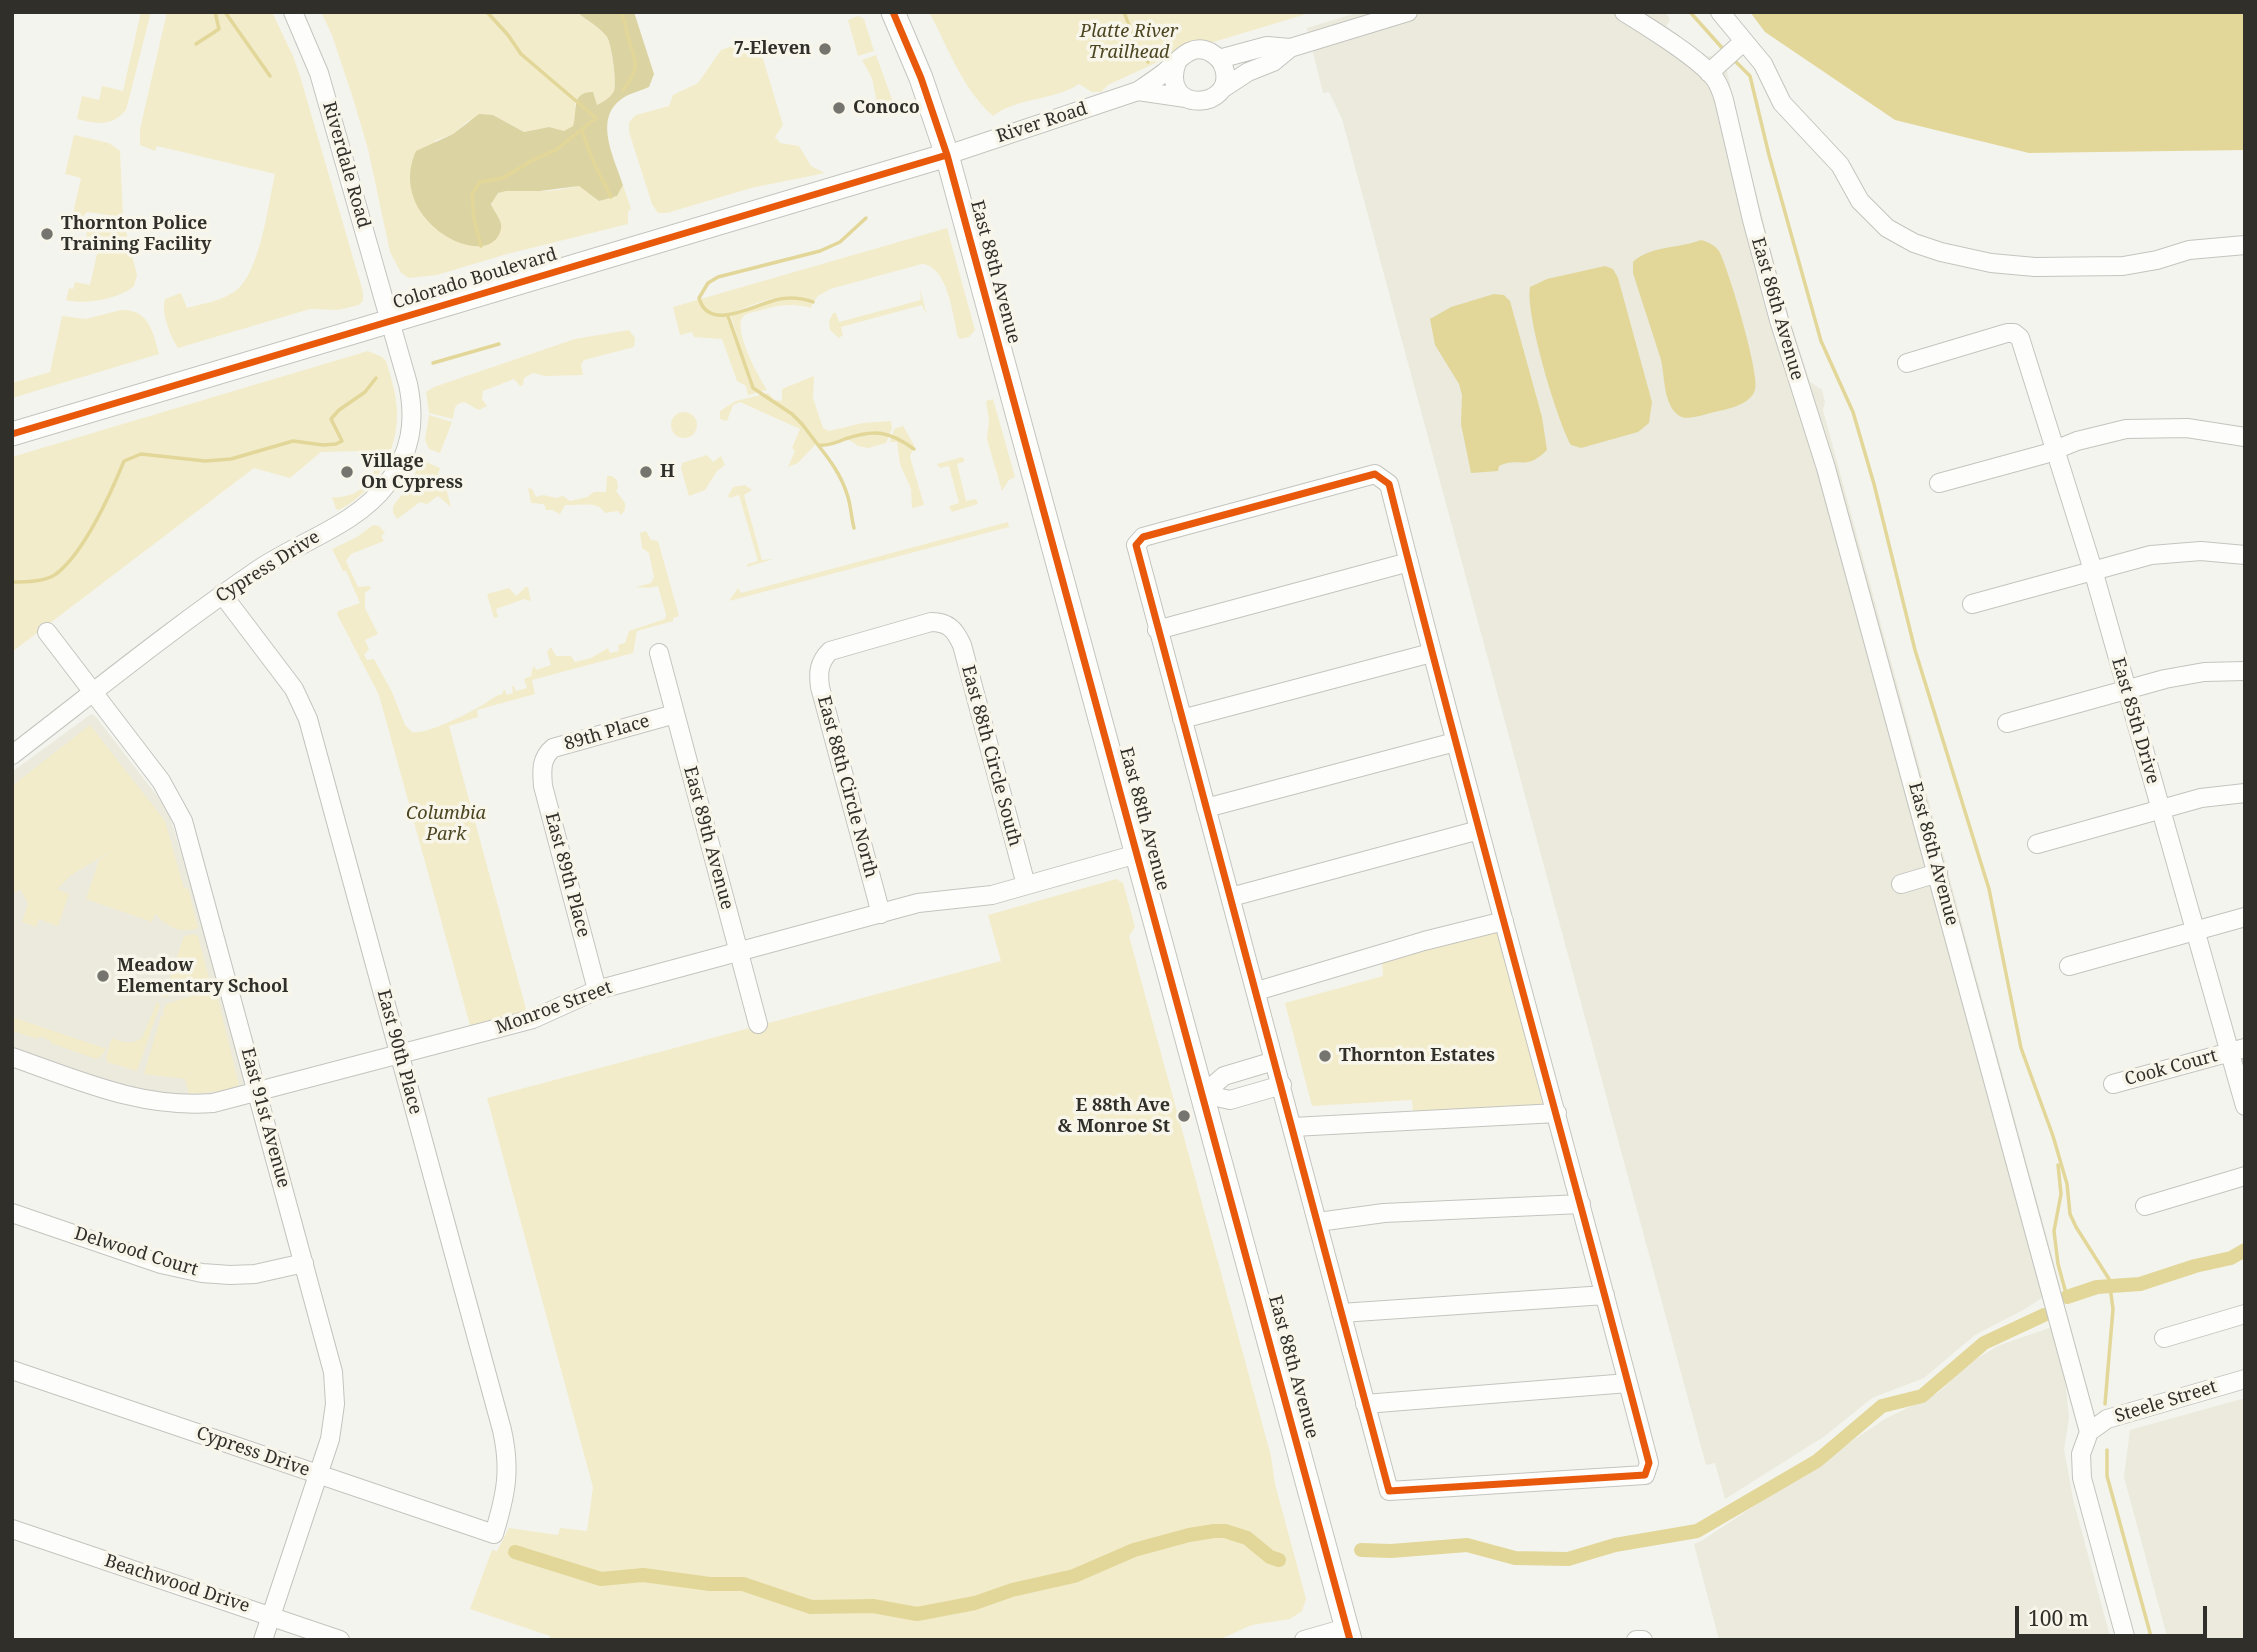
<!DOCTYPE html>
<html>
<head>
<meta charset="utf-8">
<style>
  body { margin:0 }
  #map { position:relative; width:2257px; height:1652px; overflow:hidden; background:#f4f4ee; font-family:"Noto Serif",serif }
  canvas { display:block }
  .frame { position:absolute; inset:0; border:14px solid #302f2a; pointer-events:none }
  .scale { position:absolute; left:2015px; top:1606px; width:192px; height:32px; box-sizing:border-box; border:4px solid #302f2a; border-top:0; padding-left:9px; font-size:21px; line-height:24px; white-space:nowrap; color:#302f2a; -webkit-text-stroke:5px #f8f6ea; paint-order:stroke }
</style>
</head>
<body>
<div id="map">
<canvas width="2257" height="1652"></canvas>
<div class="frame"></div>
<div class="scale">100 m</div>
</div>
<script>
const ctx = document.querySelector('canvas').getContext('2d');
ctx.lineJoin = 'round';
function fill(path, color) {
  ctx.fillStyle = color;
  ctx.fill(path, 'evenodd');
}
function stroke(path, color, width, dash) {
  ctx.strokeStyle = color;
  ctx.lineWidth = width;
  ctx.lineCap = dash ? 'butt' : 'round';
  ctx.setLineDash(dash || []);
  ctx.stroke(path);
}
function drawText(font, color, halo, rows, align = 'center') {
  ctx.font = font + ' "Noto Serif",serif';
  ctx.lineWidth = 7;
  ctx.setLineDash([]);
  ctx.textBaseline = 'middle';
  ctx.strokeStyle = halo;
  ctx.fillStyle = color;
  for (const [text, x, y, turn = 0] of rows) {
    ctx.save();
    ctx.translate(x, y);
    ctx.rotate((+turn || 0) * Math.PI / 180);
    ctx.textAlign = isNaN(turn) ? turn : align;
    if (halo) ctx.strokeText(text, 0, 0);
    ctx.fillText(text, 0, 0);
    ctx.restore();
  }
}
fill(new Path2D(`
  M 1360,12 L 1665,12 L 1670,19 L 1666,27 L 1707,56 L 1718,57 L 1726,66 L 1741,135 L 1785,304 L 1810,382 L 1822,390 L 1825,402 L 1823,410 L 2060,1286 L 2025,1309 L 1975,1335 L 1924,1378 L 1872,1398 L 1825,1436 L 1725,1499 L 1715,1463 L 1706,1465 L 1342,119 L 1329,92 L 1323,93 L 1307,28 Z
  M 91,714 L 96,717 L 158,797 L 170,817 L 191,886 L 244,1082 L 243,1087 L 228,1092 L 199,1097 L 143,1093 L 12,1049 L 12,772 Z
  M 2055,1326 L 2065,1378 L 2069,1418 L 2064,1449 L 2073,1499 L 2111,1640 L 1719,1640 L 1694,1544 L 1703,1540 L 1885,1419 L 1938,1393 L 1967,1364 L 2000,1345 Z
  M 2245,1398 L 2245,1640 L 2168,1640 L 2124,1477 L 2130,1430 Z`), '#ebeadd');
fill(new Path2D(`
  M 141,12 L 151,12 L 126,110 C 112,127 96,124 77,119 L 82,96 L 99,100 L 102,86 L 123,91 Z
  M 167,12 L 272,12 L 293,56 L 300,76 L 363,292 L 363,301 L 359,305 L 338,310 L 310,309 L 178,348 C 170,336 161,313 165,299 L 181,293 L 187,308 C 202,304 220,301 234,292 C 260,275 268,205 275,174 L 157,146 L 155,151 L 140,145 L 140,129 Z
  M 321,12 L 577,12 C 587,21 599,26 607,37 C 612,45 617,84 614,91 C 610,98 603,102 596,105 L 594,99 L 575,102 L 576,116 L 573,126 L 564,132 L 549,127 L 524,132 L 493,115 L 468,121 L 453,134 L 434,141 L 495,215 C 492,207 489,201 497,194 C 507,186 528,191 540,191 C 553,191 566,189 579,186 L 600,200 L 617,196 L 623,185 L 631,209 L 628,211 L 628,224 L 507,254 L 437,275 L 409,278 L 401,273 L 390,252 L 368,149 L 352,95 L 332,35 Z
  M 929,12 L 1313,12 L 1177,53 L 1108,85 L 1101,92 L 1092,92 L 1079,84 C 1053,101 1018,97 993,116 C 961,87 949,49 929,12 Z
  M 858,16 L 864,19 L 874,51 L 858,56 L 848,20 Z
  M 753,39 L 760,39 L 767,43 L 765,47 L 760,49 L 783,125 L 775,137 L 780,143 L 799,146 L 811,166 L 825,173 L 751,188 L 667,213 L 658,213 L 652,204 L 629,132 L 629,122 L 636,115 L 669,106 L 673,95 L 698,83 L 721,50 Z
  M 876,55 L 897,113 L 884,114 L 878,108 L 872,78 L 862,60 Z
  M 74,135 L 109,143 L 120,151 L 123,217 L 87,212 L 80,219 L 77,218 L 75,223 L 71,222 L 81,178 L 65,174 Z
  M 124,223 L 137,275 L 134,286 C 120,299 84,305 66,300 L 69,288 L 73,289 L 75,282 L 90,285 L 98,250 L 84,247 L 87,232 Z
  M 947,228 L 975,330 L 969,337 L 960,339 L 958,337 C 953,316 948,266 922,264 L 830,289 L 818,296 L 814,301 C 785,288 755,305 727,314 L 737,339 L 748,380 L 756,393 L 748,395 L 746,386 L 737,381 L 722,339 L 694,337 L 692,332 L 680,335 L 673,307 Z
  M 920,289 L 927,315 L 922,305 L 841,327 L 843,335 L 839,338 L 830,330 L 829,321 L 833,313 L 836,313 L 839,322 L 921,300 Z
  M 794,298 L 812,304 L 811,308 C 792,303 780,305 762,310 C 756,312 746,312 742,318 C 734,332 759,378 767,390 L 757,392 L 751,384 L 731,316 L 765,304 Z
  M 121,310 C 149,309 153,332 159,354 L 12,398 L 12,383 L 50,372 L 62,316 L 86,319 Z
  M 629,330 L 635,338 L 634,347 L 584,360 L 581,365 L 583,375 L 545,376 L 533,373 L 524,378 L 523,385 L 520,386 L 514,379 L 483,391 L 482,399 L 487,406 L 479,410 L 464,402 C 453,404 455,410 453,419 L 429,413 L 426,392 L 434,387 L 575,339 Z
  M 368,351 L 382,357 L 386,361 C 391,377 396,393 397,410 C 399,450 375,492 339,510 L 336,509 L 332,497 C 355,499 375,483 376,459 L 369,459 L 361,451 L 321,452 L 290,478 L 254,468 L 12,652 L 12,457 Z
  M 814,376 L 813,398 L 823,428 L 829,431 L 863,423 L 891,421 L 892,428 L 886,443 L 868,448 L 858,446 L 847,438 L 830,444 L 816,444 L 798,463 L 788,467 L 795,451 L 792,448 L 800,429 L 740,402 L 733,405 L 727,421 L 720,419 L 720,411 L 736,401 L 768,393 L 774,400 L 782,401 L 782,389 Z
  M 993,399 L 1015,477 L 1009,480 L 1002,491 L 987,439 L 989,420 L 986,401 Z
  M671 425a13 13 0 1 1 26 0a13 13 0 1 1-26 0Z
  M 429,415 L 452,422 L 440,453 L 429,449 L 425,440 Z
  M 903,426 L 914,445 L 910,457 L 924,505 L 912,508 L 911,489 L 900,464 L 897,442 L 890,442 L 894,429 Z
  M 707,455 L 713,462 L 721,456 L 725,465 L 717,471 L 705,490 L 689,496 L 681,468 L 682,463 Z
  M 962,457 L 965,461 L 957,464 L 966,501 L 976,499 L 978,504 L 952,512 L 949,506 L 959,503 L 949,466 L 940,468 L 937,464 Z
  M 426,462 L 440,468 L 436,480 L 445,484 L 451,507 L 438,496 L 427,504 L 420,502 L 397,519 L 393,513 L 393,506 L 408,487 L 418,467 Z
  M 607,476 L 612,476 L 617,480 L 618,488 L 616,491 L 625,503 L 625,510 L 621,515 L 618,511 L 605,513 C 598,500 579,506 565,505 L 560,514 L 552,510 L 546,510 L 544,504 L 531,503 L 528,488 L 532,489 L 536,497 L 543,495 L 556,498 L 563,496 L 570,501 L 587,497 L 594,492 L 606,492 Z
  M 745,485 L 752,490 L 744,495 L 762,560 L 773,559 L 747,567 L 748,564 L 758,561 L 739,495 L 730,498 L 728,496 L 733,487 Z
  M 1008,522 L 1009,527 L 729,601 L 738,588 L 741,593 Z
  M 373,525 L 379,526 L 385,533 L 381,536 L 384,541 L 351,554 L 346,561 L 358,587 L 369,586 L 371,588 L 365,593 L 365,608 L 378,634 L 365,640 L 369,649 L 364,655 L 367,660 L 374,659 L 392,692 L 405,725 L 412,732 C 427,735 469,713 484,704 C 491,700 494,696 502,694 L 504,689 L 507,695 L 513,693 L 512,687 L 514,686 L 516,691 L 527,688 L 524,679 L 531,676 L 533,667 L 535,667 L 536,670 L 551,665 L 547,652 L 551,647 L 556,656 L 571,656 L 575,662 L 591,658 L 608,648 L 610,653 L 619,651 L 618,645 L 625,643 L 629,631 L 665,619 L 666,615 L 658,586 L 648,588 L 636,587 L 651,583 L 654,577 L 649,553 L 642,548 L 640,533 L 646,531 L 651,540 L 658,541 L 679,616 L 673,618 L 673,621 L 637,631 L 633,653 L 532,680 L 535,694 L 477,710 L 478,717 L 449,726 L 529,1020 L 473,1036 L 379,695 L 337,614 L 338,611 L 360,603 L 346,571 L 343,571 L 332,549 L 357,537 Z
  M 526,587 L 528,587 L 531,601 L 524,599 L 496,609 L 498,617 L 494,618 L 487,594 L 509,588 L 516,596 Z
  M 90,725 L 165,821 L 184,888 L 188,888 L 198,928 C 180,934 168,927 155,914 L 152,922 L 86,899 L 99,860 L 113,850 L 71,875 L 57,889 L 69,894 L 58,926 L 39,919 L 36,927 L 22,922 L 28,904 L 21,890 L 12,893 L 12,786 Z
  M 1116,879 L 1123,883 L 1135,927 L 1129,936 L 1271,1456 L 1275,1484 L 1306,1599 L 1302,1611 L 1290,1619 L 1252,1625 L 1218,1640 L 551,1640 L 550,1636 L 470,1609 L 492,1550 L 497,1551 L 509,1528 L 558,1535 L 560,1528 L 587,1531 L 593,1487 L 487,1098 L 1001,961 L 988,915 Z
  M 1491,932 L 1496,932 L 1501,937 L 1544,1102 L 1540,1107 L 1413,1114 L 1412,1100 L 1312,1106 L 1285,1003 L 1383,976 L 1382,962 L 1384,960 Z
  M 194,934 L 198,936 L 210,982 L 207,985 L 165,997 L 160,996 L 158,993 L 164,995 L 184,936 Z
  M 211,990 L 216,991 L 239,1085 L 220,1091 L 189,1094 L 185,1079 L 144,1074 L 161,1016 L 165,1014 L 163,1011 L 166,1004 Z
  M 157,1002 L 160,1005 L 137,1071 L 107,1062 L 106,1057 L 112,1038 C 124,1043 131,1045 142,1038 Z
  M 12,1017 L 104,1048 L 106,1046 C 106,1051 101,1058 96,1059 L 51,1043 L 51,1041 L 40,1036 L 38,1039 L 12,1031 Z`), '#f2ecca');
fill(new Path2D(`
  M 577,12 L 634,12 L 654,74 L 649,87 C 640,91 630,93 623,98 C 592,118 615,159 623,185 L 617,196 L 599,201 L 579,186 L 540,191 L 506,191 L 498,193 L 491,204 C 494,212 503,221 501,229 C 491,275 384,222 416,151 L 453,134 L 479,114 L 493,115 L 524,132 L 549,127 L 564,131 L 573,126 C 578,111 570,92 593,92 L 597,105 C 603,102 610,98 614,91 C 617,84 612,45 607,37 C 599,26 587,21 577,12 Z`), '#dcd3a2');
fill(new Path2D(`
  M 1750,12 L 2245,12 L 2245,150 L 2029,153 L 1895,120 L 1765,32 Z
  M 1701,240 C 1708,242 1715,245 1719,251 C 1728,267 1761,377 1755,390 C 1750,405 1728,409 1714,412 C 1705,414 1686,422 1678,415 C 1663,403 1665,377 1661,360 C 1652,331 1642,302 1633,273 L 1633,262 C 1651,245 1678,249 1701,240 Z
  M 1605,266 L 1613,269 L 1618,278 L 1652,402 L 1649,423 L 1638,432 L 1581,448 L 1571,445 C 1557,420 1525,314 1530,287 L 1547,279 Z
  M 1494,294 L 1504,295 L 1510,301 L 1542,417 L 1547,450 C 1525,472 1520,456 1499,466 L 1498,471 L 1471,473 L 1461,424 L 1462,395 L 1459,384 L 1435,345 L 1430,319 L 1451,307 Z`), '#e2d799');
stroke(new Path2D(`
  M 225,12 L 270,76
  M 620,12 C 626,20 624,24 627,33 C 634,61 643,64 623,90
  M 1124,12 L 1136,44 L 1148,62
  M 1690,12 L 1724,50
  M 196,44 L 219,29 L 215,12
  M 1734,60 L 1750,76 L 1769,155 L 1821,341 L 1853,412 L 1874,484 L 1915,650 L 1989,889 L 2021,1048 L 2053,1136 L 2067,1184 L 2070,1214 L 2076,1227 L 2109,1279 L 2113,1309 L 2105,1404
  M 582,131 L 593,161 L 611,197
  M 481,246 L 474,219 L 472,194 L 480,182 L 503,178 L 533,160 L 556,150 L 596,118 L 521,54 L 508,35 L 487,12
  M 813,302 C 802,298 791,297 780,299 C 756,303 709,334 699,298 L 708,283 L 718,277 L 820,251 L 840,242 L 866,218
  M 728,316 L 753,388 L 792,414 L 802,424 L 818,445 C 828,446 836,443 845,439 C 875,429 889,431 914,449
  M 433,363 L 499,344
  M 818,445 C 830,460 841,475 847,494 C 851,505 851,517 854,528
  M 12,582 C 24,582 46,582 56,574 C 84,553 111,493 124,461 L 141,454 L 205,461 L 231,459 L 293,441 L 323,445 L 336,444 L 342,441 L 331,419 L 339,410 L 365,392 L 376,378
  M 2058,1165 L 2061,1194 L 2054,1231 L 2058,1264 L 2067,1297
  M 2107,1450 L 2107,1476 L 2152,1640`), '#e2d799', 3.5);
stroke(new Path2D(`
  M 2067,1297 L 2097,1287 L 2140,1284 L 2195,1266 L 2231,1258 L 2245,1250
  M 1361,1550 L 1391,1551 L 1467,1545 L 1515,1558 L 1568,1559 L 1615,1545 L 1697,1531 L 1817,1461 L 1882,1406 L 1922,1396 L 1984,1343 L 2044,1315
  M 515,1552 L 601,1579 L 643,1575 L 710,1584 L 743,1584 L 811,1607 L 873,1606 L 917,1614 L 975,1603 L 1012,1590 L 1074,1576 L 1134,1550 L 1189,1535 L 1214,1531 L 1225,1531 L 1247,1538 L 1270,1557 L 1279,1560`), '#e2d799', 14);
const minor = new Path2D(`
  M 1624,12 C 1648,27 1699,58 1715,79 C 1719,85 1722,93 1724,100 L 1752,220 L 1779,320 L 1826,468 L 2089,1432 L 2081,1454 L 2082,1478 L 2126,1640
  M 1720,12 L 1763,64 L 1782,103 L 1840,165 L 1860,201 L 1887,228 L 1914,243 L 1941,252 L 1991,263 L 2035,267 L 2123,266 L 2157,260 L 2189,250 L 2245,245
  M 1219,59 L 1267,46 L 1290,48
  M 1709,73 L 1743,42
  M 1222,89 L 1248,72 L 1273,62 L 1290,48 L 1408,12
  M 1138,91 L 1186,98
  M 947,155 L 1138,91 C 1147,85 1156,79 1165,72 C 1178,61 1191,42 1210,52 C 1217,56 1222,61 1224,68 C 1237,110 1158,115 1177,62
  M 1907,363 L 2007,333 L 2014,333 L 2020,338 L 2093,570 L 2245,1106
  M 1375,474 L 1389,484 C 1471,812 1564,1136 1649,1463 L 1645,1475 L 1389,1491 L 1136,545 L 1143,537 Z
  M 1939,483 L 2045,454 L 2077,441 L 2126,429 L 2187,428 L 2245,437
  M 1972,604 L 2151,555 L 2201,551 L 2245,555
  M 1157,630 L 1409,562
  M 47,632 L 161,781 L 183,821 L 333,1372 L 335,1404 L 330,1439 L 263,1640
  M 659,653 L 758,1024
  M 1182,719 L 1431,653
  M 2007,723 L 2165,679 L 2204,672 L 2245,671
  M 12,755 C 94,692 174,627 259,569 C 301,541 356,525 387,484 C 411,453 416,422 408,384 L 319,73 L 293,12
  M 1206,808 L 1455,742
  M 2037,844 L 2201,798 L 2245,793
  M 1901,884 L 1938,873
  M 1231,897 L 1479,830
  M 881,914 L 820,687 C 818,672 819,662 830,651 L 931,622 C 949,622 955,630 962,645 L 1026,885
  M 2069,966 L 2245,917
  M 597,990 L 543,786 C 542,772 540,759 553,748 L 675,714
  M 1257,991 L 1424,941 L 1504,921
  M 12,1057 C 78,1080 142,1109 213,1103 L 533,1019 L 597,990 L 918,903 L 992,895 L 1137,854
  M 2113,1084 L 2245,1048
  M 1203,1094 L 1230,1100 L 1282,1085
  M 1203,1094 L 1224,1076 L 1274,1061
  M 1293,1127 L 1557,1113
  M 2145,1206 L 2245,1176
  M 12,1213 L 161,1264 L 202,1273 L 230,1275 L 255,1274 L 304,1263
  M 1318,1222 L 1384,1213 L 1581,1204
  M 1341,1313 L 1605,1295
  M 2164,1338 L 2245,1314
  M 12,1370 L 494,1534 C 506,1494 511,1470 502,1430 L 308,719 L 294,689 L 222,594
  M 1365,1404 L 1628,1383
  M 2089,1432 L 2107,1419 L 2245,1379
  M 12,1529 L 340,1640
  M 1304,1640 L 1346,1628
  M 1636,1640 L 1643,1640`);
const major = new Path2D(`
  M 893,12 L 921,78 L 947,155 L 1350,1640
  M 12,434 L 947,155`);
stroke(minor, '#c4c4bf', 20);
stroke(major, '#c4c4bf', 25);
stroke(minor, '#fdfdfc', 18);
stroke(major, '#fdfdfc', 23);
stroke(new Path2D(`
  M 893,12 L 921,78 L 947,155 L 1350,1640
  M 12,434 L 947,155
  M 1375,474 L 1389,484 C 1471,812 1564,1136 1649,1463 L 1645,1475 L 1389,1491 L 1136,545 L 1143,537 Z`), '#e8590c', 7);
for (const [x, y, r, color] of [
  [825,49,7,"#75746f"],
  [839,108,7,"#75746f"],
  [47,234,7,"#75746f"],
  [347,472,7,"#75746f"],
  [646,472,7,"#75746f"],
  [103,976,7,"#75746f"],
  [1325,1056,7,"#75746f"],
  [1184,1116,7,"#75746f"]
]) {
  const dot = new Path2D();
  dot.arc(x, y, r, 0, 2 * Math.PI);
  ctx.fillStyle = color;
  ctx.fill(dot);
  stroke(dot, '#f8f6ea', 2.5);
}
drawText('italic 18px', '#4c4521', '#f8f6ea', [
  ["Platte River",1129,32],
  ["Trailhead",1129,53],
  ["Columbia",446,814],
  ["Park",446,835]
]);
drawText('bold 18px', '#302f2a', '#f8f6ea', [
  ["7-Eleven",811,49,"right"],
  ["Conoco",853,108],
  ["Thornton Police",61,224],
  ["Training Facility",61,245],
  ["Village",361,462],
  ["On Cypress",361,483],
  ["H",660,472],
  ["Meadow",117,966],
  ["Elementary School",117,987],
  ["Thornton Estates",1339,1056],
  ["E 88th Ave",1170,1106,"right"],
  ["& Monroe St",1170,1127,"right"]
], 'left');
drawText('18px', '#302f2a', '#f8f6ea', [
  ["River Road",1042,123,-18],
  ["Riverdale Road",346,165,74],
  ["East 88th Avenue",995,272,75],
  ["Colorado Boulevard",475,279,-17],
  ["East 86th Avenue",1777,309,74],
  ["Cypress Drive",268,567,-32],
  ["East 85th Drive",2135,721,74],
  ["89th Place",607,733,-16],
  ["East 88th Circle South",991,756,75],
  ["East 88th Circle North",847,787,75],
  ["East 88th Avenue",1144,819,75],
  ["East 89th Avenue",708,838,75],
  ["East 86th Avenue",1933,854,75],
  ["East 89th Place",567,875,75],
  ["Monroe Street",554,1008,-20],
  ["East 90th Place",399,1052,75],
  ["Cook Court",2171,1068,-15],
  ["East 91st Avenue",265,1118,75],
  ["Delwood Court",136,1252,17],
  ["East 88th Avenue",1293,1367,75],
  ["Steele Street",2166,1402,-17],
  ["Cypress Drive",253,1452,19],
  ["Beachwood Drive",177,1584,18]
]);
</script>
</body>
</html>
